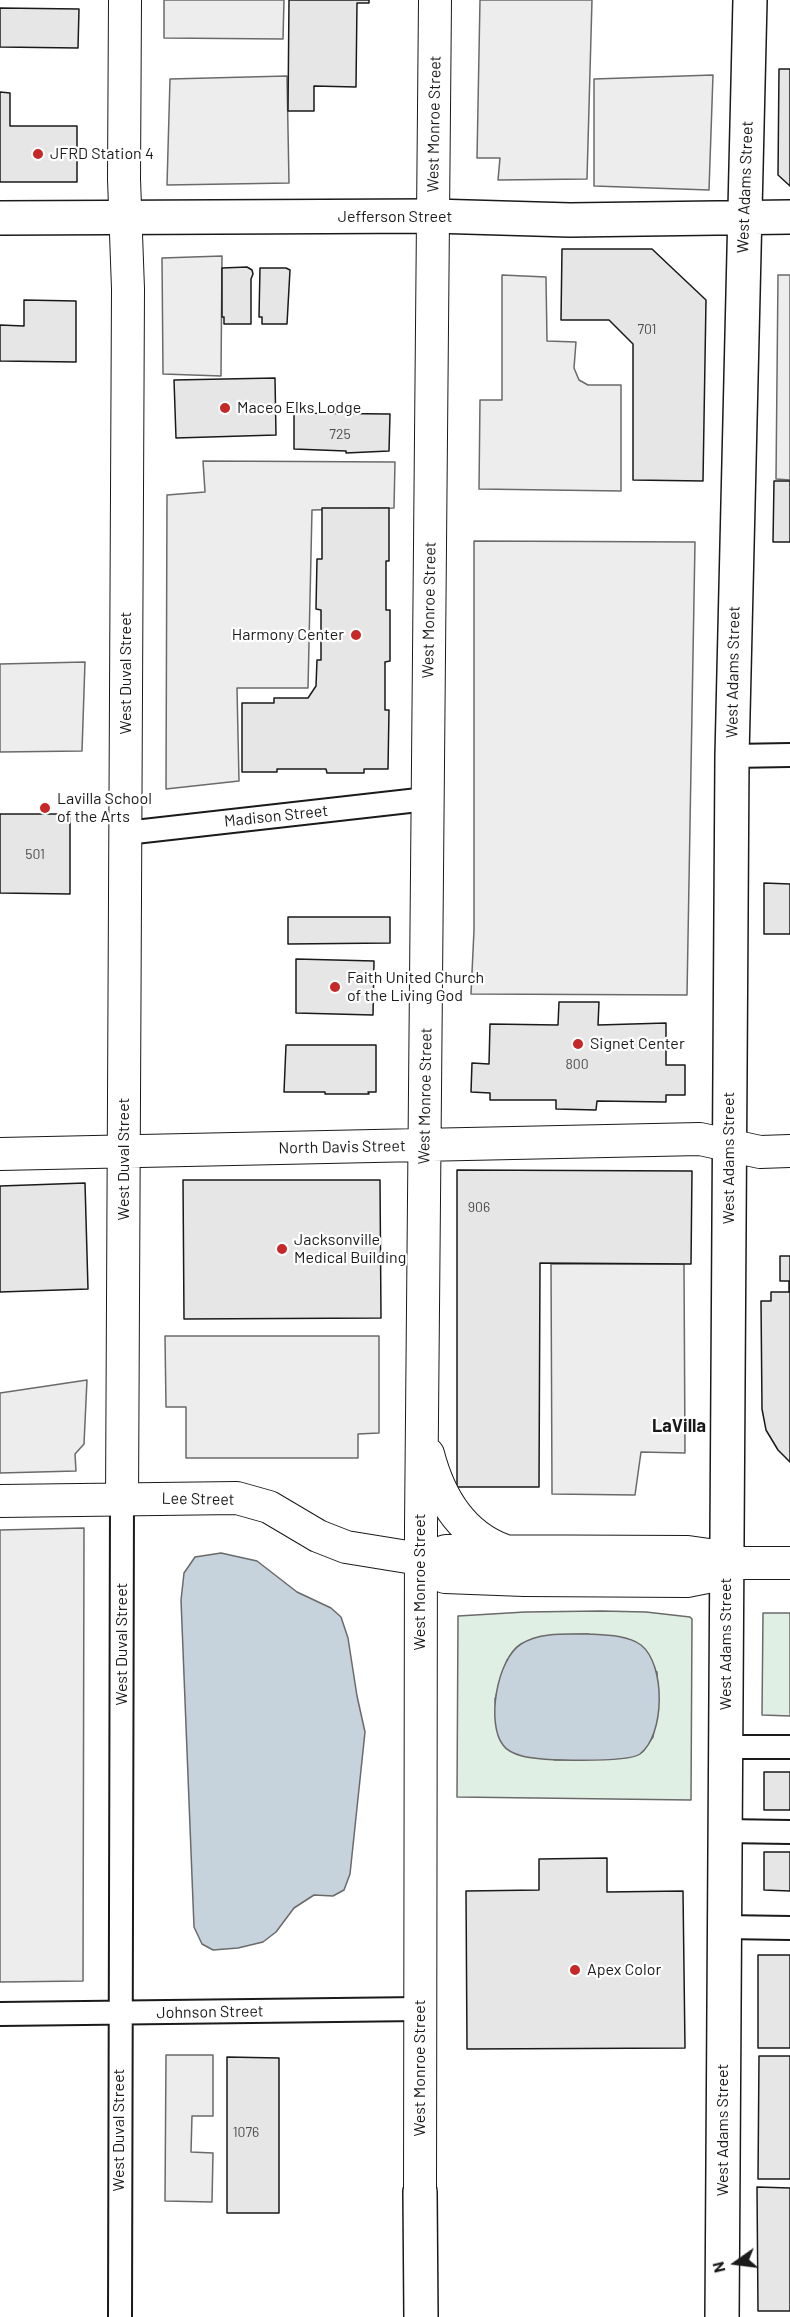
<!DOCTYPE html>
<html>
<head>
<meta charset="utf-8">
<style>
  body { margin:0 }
  #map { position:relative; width:790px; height:2317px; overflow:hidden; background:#fff; font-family:Barlow,sans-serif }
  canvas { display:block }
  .north { position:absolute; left:706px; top:2233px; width:60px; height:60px; -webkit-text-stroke:4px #fff; paint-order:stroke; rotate:256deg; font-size:16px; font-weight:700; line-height:24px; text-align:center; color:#1a1a1a }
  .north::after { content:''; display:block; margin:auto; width:21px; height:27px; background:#1a1a1a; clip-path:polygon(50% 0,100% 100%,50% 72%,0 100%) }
</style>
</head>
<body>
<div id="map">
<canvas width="790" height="2317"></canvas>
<div class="north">N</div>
</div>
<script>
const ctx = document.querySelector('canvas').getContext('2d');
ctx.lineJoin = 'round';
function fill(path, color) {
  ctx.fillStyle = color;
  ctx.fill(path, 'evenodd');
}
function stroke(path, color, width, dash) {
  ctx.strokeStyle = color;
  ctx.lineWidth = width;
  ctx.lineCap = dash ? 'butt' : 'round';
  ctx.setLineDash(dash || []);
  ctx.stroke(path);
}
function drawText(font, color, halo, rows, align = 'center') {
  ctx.font = font + ' Barlow,sans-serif';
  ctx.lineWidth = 4.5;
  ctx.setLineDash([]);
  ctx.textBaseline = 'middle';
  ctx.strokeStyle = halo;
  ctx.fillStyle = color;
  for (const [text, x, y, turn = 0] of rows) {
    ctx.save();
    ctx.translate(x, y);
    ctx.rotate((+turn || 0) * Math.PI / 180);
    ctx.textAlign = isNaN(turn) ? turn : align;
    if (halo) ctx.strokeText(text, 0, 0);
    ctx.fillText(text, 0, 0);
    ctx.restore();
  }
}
const green = new Path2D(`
  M 601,1611 L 646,1612 L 690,1617 L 692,1619 L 691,1800 L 457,1797 L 458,1616 L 525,1612 ZM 588,1634 L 657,1672 L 658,1706 L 653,1737 L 642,1752 L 623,1758 L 555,1760 L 497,1729 L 495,1699 L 507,1660 L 554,1635 Z
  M 763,1613 L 790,1613 L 790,1716 L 762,1715 Z`);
fill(green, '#e0efe3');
stroke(green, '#6a6a6a', 1.5);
const parking = new Path2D(`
  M 164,0 L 284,0 L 283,39 L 164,38 Z
  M 480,0 L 592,0 L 587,179 L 498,180 L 500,158 L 477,158 Z
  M 713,75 L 709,190 L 594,186 L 594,79 Z
  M 287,76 L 289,183 L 167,185 L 170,79 Z
  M 222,256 L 221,376 L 163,374 L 162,258 Z
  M 502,275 L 546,277 L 547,341 L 576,342 L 574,368 L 579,380 L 588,385 L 621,385 L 621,491 L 479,489 L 480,400 L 502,400 Z
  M 778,275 L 790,275 L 790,480 L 776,479 Z
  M 203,461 L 395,462 L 394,508 L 312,510 L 308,688 L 237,688 L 239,781 L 166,789 L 167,495 L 205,492 Z
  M 474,541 L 695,542 L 687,995 L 471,994 L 474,930 Z
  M 85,662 L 82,751 L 0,752 L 0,664 Z
  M 551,1264 L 684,1264 L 685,1453 L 641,1452 L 635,1495 L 552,1494 Z
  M 165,1336 L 379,1336 L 379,1433 L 358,1434 L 358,1458 L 186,1458 L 186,1407 L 166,1407 Z
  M 87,1380 L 84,1444 L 75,1454 L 76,1471 L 0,1473 L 0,1393 Z
  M 84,1528 L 83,1981 L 0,1982 L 0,1530 Z
  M 166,2055 L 213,2055 L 213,2116 L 192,2116 L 191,2152 L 213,2153 L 212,2202 L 165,2201 Z`);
fill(parking, '#ededed');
stroke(parking, '#6a6a6a', 1.5);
const water = new Path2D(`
  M 221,1553 L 257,1561 L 297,1592 L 331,1608 L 341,1617 L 348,1638 L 357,1696 L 365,1732 L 350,1874 L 344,1890 L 333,1896 L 314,1895 L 294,1908 L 276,1932 L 263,1942 L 238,1948 L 213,1950 L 202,1944 L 194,1927 L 181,1600 L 184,1573 L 195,1557 Z
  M 588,1634 C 605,1635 627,1635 641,1645 C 666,1665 665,1735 640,1754 C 627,1763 540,1761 522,1756 C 515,1754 507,1751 503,1745 C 486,1723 497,1659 521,1644 C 540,1632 566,1634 588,1634 Z`);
fill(water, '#c6d2dc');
stroke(water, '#6a6a6a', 1.5);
const building = new Path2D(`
  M 289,0 L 369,0 L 369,3 L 357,3 L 356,87 L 314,86 L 314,111 L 288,111 Z
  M 0,8 L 79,9 L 78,48 L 0,47 Z
  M 779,69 L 790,69 L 790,186 L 778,175 Z
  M 0,92 L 10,93 L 10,126 L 77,126 L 77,182 L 0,182 Z
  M 562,249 L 652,249 L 706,300 L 703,481 L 633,480 L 633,344 L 609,320 L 561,320 Z
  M 247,267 L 252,270 L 253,274 L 251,279 L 251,324 L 224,324 L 224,317 L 222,317 L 222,268 Z
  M 260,268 L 286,268 L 290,270 L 287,324 L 262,324 L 262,317 L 259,317 Z
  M 24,300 L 76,301 L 76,362 L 0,361 L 0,325 L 24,326 Z
  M 275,378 L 276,435 L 176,438 L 174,380 Z
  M 294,413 L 390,414 L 389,451 L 346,453 L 346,451 L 294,449 Z
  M 774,481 L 790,481 L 790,542 L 773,542 Z
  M 322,508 L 389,508 L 389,561 L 386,561 L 386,610 L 390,610 L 390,661 L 385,662 L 385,710 L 389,710 L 388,769 L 364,769 L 364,773 L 327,773 L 326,769 L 277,769 L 277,772 L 242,772 L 242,703 L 274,703 L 274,698 L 308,698 L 316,686 L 317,660 L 321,660 L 321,610 L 316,609 L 317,559 L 322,559 Z
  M 0,814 L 70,814 L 70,894 L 0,893 Z
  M 764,883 L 790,884 L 790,934 L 764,934 Z
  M 288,917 L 390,917 L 390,943 L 288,944 Z
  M 296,959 L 374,961 L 373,1015 L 296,1013 Z
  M 559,1002 L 599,1002 L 598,1025 L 666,1023 L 666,1065 L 685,1065 L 685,1095 L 666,1095 L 666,1102 L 597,1101 L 596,1110 L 556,1109 L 556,1100 L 490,1100 L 490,1093 L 471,1092 L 472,1063 L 489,1064 L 490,1024 L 558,1025 Z
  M 286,1045 L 376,1045 L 376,1092 L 368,1092 L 369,1094 L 325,1094 L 325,1092 L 284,1092 Z
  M 457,1170 L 692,1171 L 691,1264 L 540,1263 L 539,1487 L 457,1487 Z
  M 183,1180 L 380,1180 L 381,1318 L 184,1319 Z
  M 85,1183 L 88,1289 L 0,1292 L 0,1186 Z
  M 780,1256 L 790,1256 L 790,1462 L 778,1450 L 766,1430 L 762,1409 L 761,1301 L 771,1301 L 771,1292 L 789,1292 L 789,1281 L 780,1281 Z
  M 764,1772 L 790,1772 L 790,1810 L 764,1810 Z
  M 764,1852 L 790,1852 L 790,1891 L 764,1890 Z
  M 607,1858 L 607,1892 L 683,1891 L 685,2048 L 467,2049 L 466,1891 L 539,1890 L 539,1859 Z
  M 758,1955 L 790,1955 L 790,2048 L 758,2048 Z
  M 759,2056 L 790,2056 L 790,2179 L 758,2179 Z
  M 227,2057 L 279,2058 L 279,2213 L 227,2213 Z
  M 757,2187 L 790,2188 L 790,2311 L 758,2311 Z`);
fill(building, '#e6e6e6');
stroke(building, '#1a1a1a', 1.5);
const street = new Path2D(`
  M 732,756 L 790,755
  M 126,833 L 427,799
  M 726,1747 L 790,1747
  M 725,1831 L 790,1832
  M 724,1927 L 790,1928
  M 0,2014 L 420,2009
  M 120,2317 L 122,1499`);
const secondary = new Path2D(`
  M 0,1154 L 700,1139 L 760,1152 L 790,1151
  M 428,1454 C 439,1496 460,1534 503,1550
  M 122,1499 L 128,289 L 124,179 L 125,0
  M 0,1501 L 237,1498 L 269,1507 L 318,1536 L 346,1547 L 420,1559 L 446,1551 L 688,1552 L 709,1555 L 727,1563 L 790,1563
  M 420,1559 L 432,1572 L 445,1577 L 524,1580 L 687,1581 L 707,1577 L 727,1563
  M 420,2192 L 421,1526 L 435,0`);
const primary = new Path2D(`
  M 0,218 L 433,216 L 570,220 L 790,217
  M 722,2317 L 732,756 L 750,0`);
const highway = new Path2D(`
  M 420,2192 L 421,2317`);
stroke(street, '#1a1a1a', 26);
stroke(secondary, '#1a1a1a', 34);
stroke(primary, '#1a1a1a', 36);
stroke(highway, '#1a1a1a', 36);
stroke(street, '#fff', 22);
stroke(secondary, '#fff', 32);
stroke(primary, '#fff', 33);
stroke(highway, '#fff', 33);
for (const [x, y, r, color] of [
  [38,154,6,"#c62828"],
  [225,408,6,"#c62828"],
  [356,635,6,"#c62828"],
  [45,808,6,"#c62828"],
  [335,987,6,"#c62828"],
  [578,1044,6,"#c62828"],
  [282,1249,6,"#c62828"],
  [575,1970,6,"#c62828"]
]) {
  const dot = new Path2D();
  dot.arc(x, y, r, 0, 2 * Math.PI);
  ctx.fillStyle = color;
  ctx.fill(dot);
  stroke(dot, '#fff', 2);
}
drawText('14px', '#4d4d4d', null, [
  ["701",647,329],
  ["725",340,434],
  ["501",35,854],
  ["800",577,1064],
  ["906",479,1207],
  ["1076",246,2132]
]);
drawText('16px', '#1a1a1a', '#fff', [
  ["West Monroe Street",434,124,-89],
  ["West Adams Street",745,187,-88],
  ["Jefferson Street",395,217],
  ["West Monroe Street",429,610,-89],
  ["West Adams Street",733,672,-89],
  ["West Duval Street",126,673,-90],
  ["Madison Street",276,816,-6],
  ["West Monroe Street",425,1096,-89],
  ["North Davis Street",342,1147,-1],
  ["West Adams Street",729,1158,-90],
  ["West Duval Street",124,1159,-90],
  ["Lee Street",198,1499,1],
  ["West Monroe Street",420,1582,-90],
  ["West Duval Street",122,1644,-90],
  ["West Adams Street",726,1644,-90],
  ["Johnson Street",210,2012,-1],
  ["West Monroe Street",420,2068,-90],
  ["West Duval Street",119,2130,-90],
  ["West Adams Street",723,2130,-90]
]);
drawText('16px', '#1a1a1a', '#fff', [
  ["JFRD Station 4",50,154],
  ["Maceo Elks Lodge",237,408],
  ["Harmony Center",344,635,"right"],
  ["Lavilla School",57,799],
  ["of the Arts",57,817],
  ["Faith United Church",347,978],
  ["of the Living God",347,996],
  ["Signet Center",590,1044],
  ["Jacksonville",294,1240],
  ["Medical Building",294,1258],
  ["Apex Color",587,1970]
], 'left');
drawText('bold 18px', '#1a1a1a', '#fff', [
  ["LaVilla",679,1426]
]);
</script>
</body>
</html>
